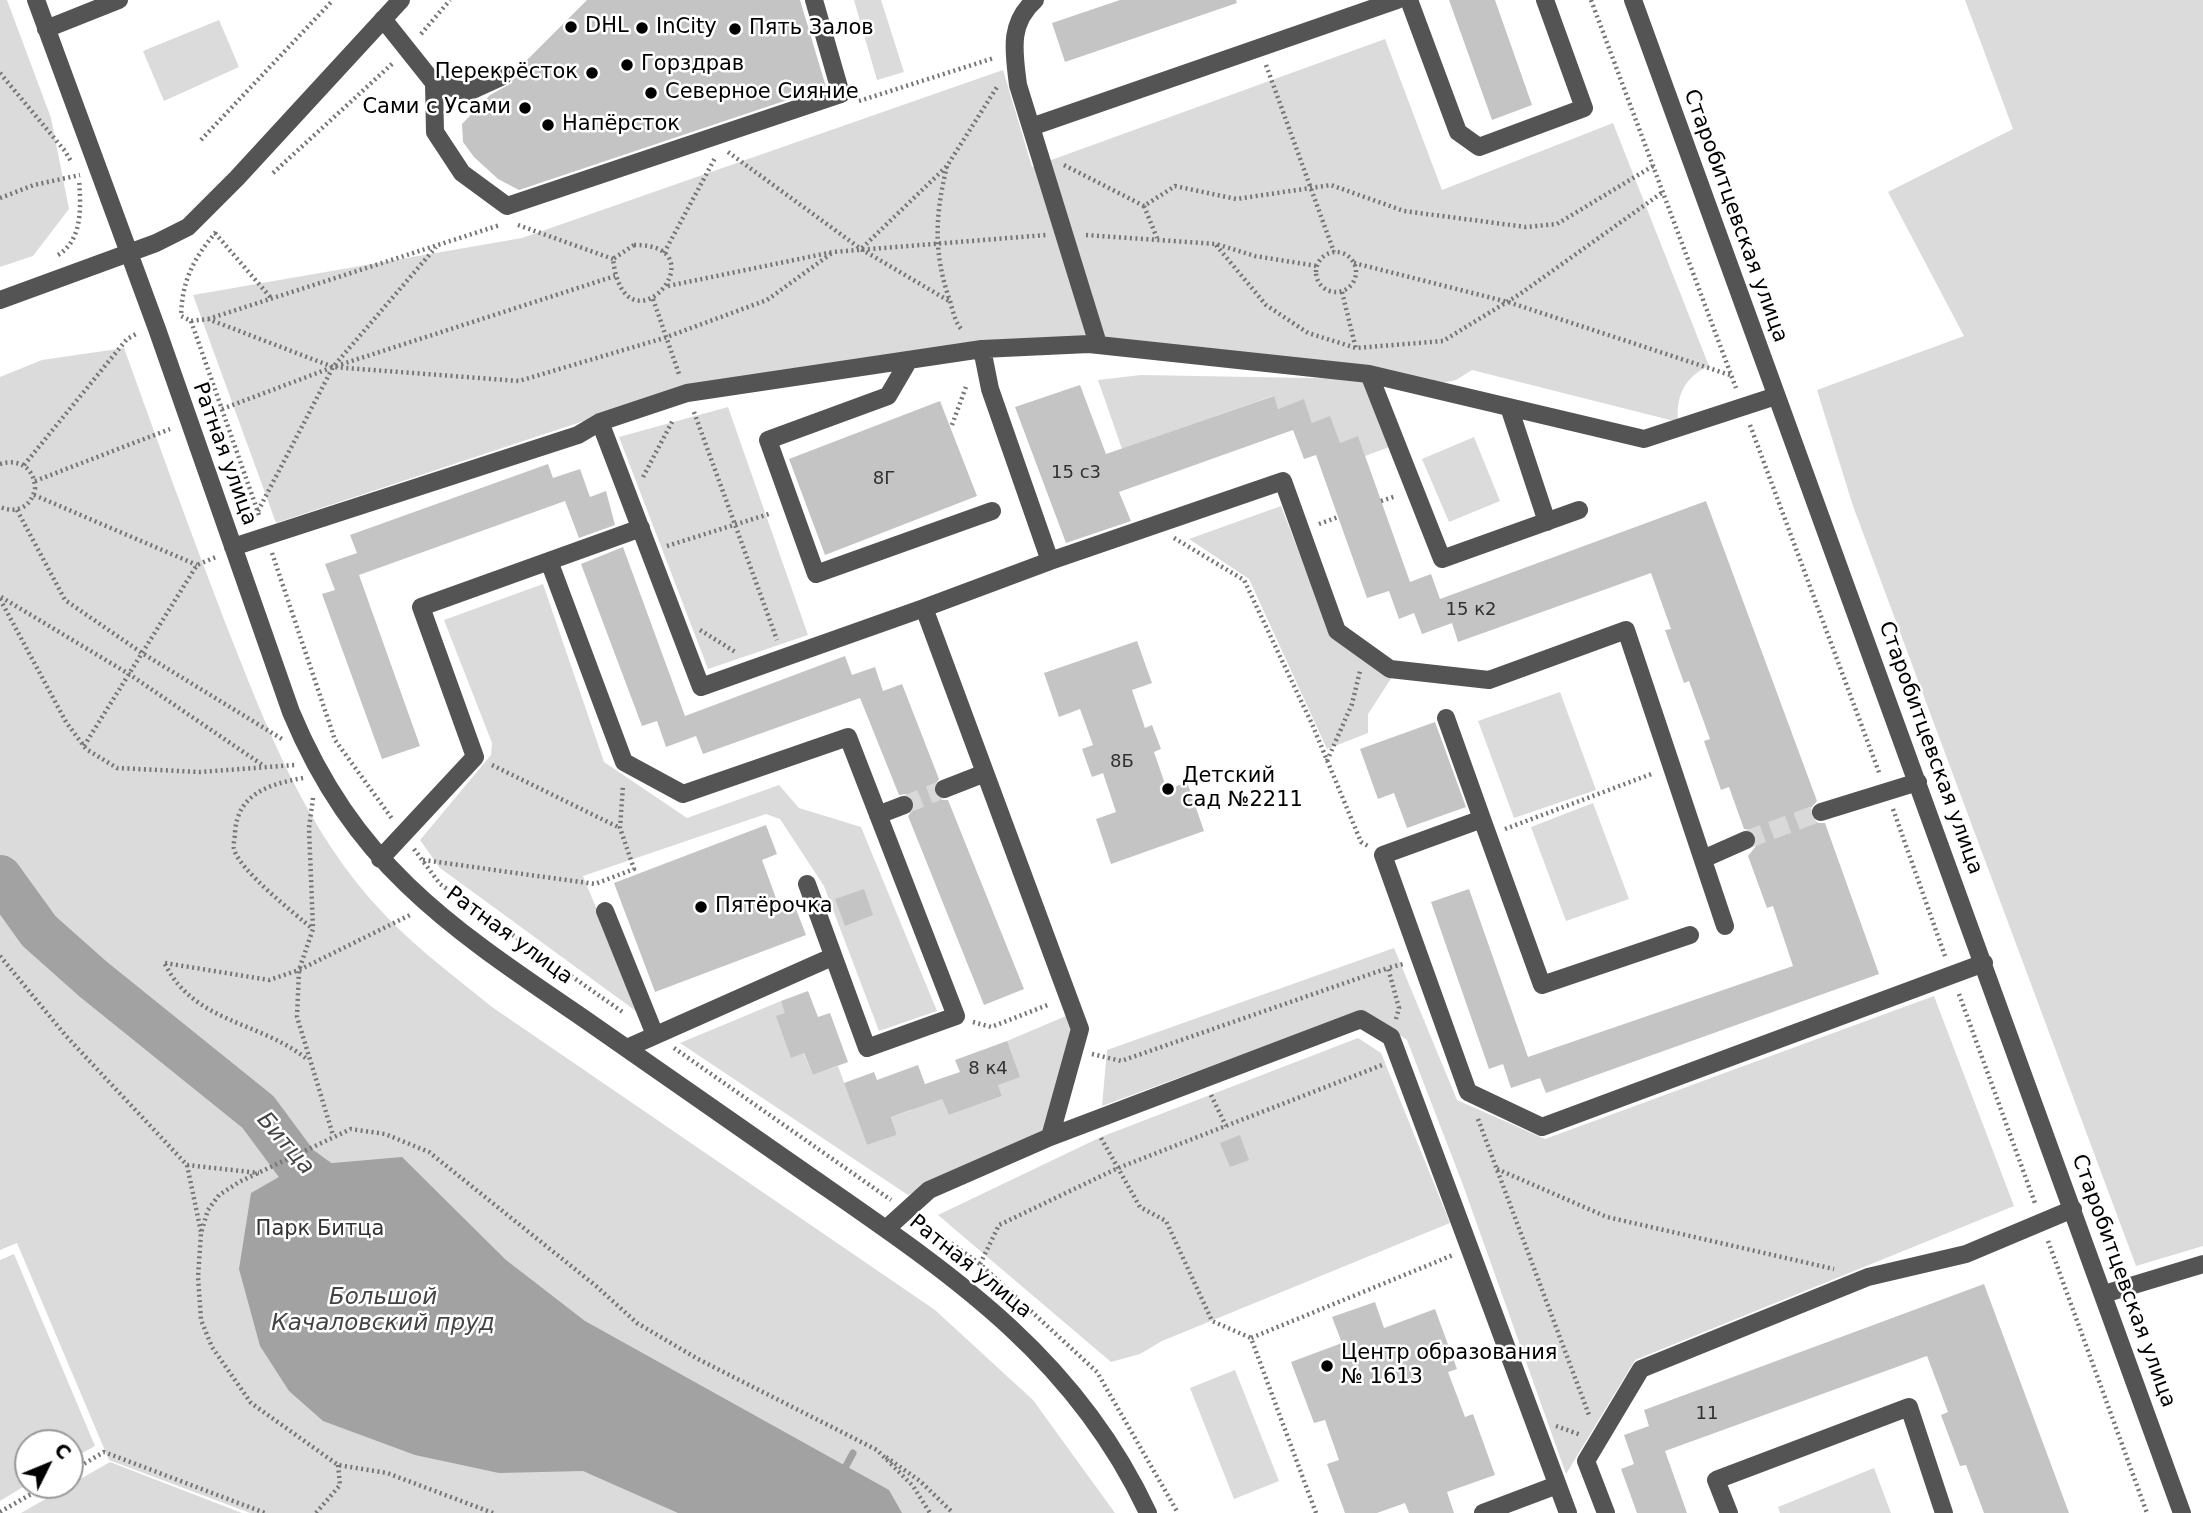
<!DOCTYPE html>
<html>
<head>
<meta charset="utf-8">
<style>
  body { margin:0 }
  #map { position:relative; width:2203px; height:1513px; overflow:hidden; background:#fff; font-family:"DejaVu Sans",sans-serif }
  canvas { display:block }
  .north { position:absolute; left:14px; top:1429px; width:70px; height:70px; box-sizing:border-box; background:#fff; border:2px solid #999; border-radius:50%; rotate:47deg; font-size:19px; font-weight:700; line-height:28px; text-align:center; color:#000 }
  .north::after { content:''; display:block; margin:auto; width:24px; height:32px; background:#000; clip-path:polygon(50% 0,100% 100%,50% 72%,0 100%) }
</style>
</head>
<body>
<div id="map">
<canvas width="2203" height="1513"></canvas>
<div class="north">С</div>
</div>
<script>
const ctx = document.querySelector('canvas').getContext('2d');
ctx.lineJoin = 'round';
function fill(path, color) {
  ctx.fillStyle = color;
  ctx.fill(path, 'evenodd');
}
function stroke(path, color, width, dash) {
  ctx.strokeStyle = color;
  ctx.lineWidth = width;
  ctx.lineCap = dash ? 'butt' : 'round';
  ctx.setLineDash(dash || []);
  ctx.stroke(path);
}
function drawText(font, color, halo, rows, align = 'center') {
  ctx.font = font + ' "DejaVu Sans",sans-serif';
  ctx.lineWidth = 5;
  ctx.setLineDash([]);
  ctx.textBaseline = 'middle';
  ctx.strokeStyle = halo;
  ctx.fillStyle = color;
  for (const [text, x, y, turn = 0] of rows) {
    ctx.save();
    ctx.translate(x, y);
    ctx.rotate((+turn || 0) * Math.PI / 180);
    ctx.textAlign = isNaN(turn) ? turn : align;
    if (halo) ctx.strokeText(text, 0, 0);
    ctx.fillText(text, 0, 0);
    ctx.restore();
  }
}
fill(new Path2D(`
  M 0,0 L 7,0 L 51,118 L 69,209 L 33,256 L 0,267 Z
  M 854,0 L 881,0 L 904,72 L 877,80 Z
  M 1965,0 L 2203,0 L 2203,1246 L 2136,1266 L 1853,506 L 1817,390 L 1964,336 L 1888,192 L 2013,129 Z
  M 219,20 L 239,67 L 164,101 L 143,51 Z
  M 1385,39 L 1442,190 L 1613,123 L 1709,366 C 1684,377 1676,396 1678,422 L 1472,370 L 1456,380 L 1442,383 L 991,344 L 644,401 L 276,523 L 193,295 L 522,238 L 1003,70 L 1032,167 Z
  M 124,348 C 157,440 190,531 225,622 C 266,726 305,831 384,914 C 416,948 455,977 492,1007 L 935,1310 L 1033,1400 L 1115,1513 L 250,1513 L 109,1460 L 17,1243 L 0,1250 L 0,377 L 42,360 Z
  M 1141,375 L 1365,379 L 1392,446 L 1365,456 L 1358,437 L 1340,443 L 1312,423 L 1304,400 L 1278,409 L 1273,396 L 1122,449 L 1098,380 Z
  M 728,407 L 808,635 L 708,669 L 619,437 Z
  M 1474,437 L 1500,501 L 1449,522 L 1422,459 Z
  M 1281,506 L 1330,633 L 1372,667 L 1392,677 L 1368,714 L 1368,733 L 1327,749 L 1249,579 L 1189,539 Z
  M 543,584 L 604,762 L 687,818 L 779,785 L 799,808 L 861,827 L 937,1011 L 879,1031 L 824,886 L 780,819 L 766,814 L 583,876 L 640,1014 L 440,868 L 420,840 L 491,755 L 492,743 L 444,620 Z
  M 1560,692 L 1596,790 L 1514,818 L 1478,721 Z
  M 1593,803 L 1629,899 L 1566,921 L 1531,827 Z
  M 1394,948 L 1457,1100 L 1545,1139 L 1934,996 L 2014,1206 L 1635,1360 L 1566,1474 L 1463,1185 L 1407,1040 L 1363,1010 L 1102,1106 L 1107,1050 Z
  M 781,1001 L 813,1075 L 838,1066 L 867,1145 L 897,1135 L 891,1117 L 912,1110 L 908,1099 L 938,1088 L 949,1115 L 1002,1096 L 998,1085 L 1007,1041 L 1066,1016 L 1072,1030 L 1043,1133 L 908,1195 L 680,1043 Z
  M 1358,1038 L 1381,1053 L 1450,1223 L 1162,1341 L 1140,1354 L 1111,1362 L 938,1215 L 1101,1137 Z
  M 14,1254 L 95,1446 L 70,1460 L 70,1443 L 28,1443 L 28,1484 L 0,1501 L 0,1260 Z
  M 1235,1370 L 1279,1481 L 1234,1499 L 1190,1388 Z
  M 110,1462 L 242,1513 L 21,1513 Z
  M 1874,1468 L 1891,1513 L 1780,1513 L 1778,1507 Z`), '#dbdbdb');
fill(new Path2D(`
  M 402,1157 L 506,1260 L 585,1321 L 889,1490 L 902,1513 L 678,1513 L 583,1471 L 499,1473 L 415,1455 L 323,1421 L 289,1391 L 260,1346 L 239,1269 L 251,1193 L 298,1166 Z`), '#a2a2a2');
stroke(new Path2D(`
  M 846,1466 L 853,1453`), '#a2a2a2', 7);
stroke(new Path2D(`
  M 0,877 L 39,931 L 93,979 L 258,1112 L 298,1166 L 346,1201`), '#a2a2a2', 44);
fill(new Path2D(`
  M 587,0 L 800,0 L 826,87 L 519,190 L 498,179 L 474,157 L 463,142 L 462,124 L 490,95 L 512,83 L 514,73 Z
  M 1120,0 L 1236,0 L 1237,3 L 1065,62 L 1052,23 Z
  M 1449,0 L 1495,0 L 1532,105 L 1492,120 Z
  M 1080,385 L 1106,454 L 1274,396 L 1278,409 L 1304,399 L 1312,423 L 1330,416 L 1340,443 L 1358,436 L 1410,582 L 1431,574 L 1440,599 L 1706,501 L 1817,801 L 1810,809 L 1810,816 L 1818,823 L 1825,823 L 1879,974 L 1546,1093 L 1540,1078 L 1511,1088 L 1503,1064 L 1489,1069 L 1431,902 L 1469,889 L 1528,1057 L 1793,966 L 1773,906 L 1767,908 L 1748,856 L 1756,846 L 1757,836 L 1752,830 L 1744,829 L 1729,787 L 1721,790 L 1704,741 L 1710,739 L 1689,681 L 1684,683 L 1665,630 L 1671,629 L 1651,573 L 1458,642 L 1452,623 L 1422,634 L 1414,613 L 1399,619 L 1389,591 L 1367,598 L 1316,455 L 1304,459 L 1293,430 L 1119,492 L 1131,521 L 1066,543 L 1015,407 Z
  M 940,401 L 977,496 L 825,555 L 789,459 Z
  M 548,464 L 553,478 L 580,469 L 590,497 L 606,491 L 615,525 L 579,538 L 565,501 L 359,575 L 420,746 L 382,759 L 322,594 L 335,590 L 325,564 L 357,553 L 350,535 Z
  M 623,547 L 685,716 L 845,656 L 852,675 L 875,667 L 883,691 L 902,684 L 939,779 L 933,787 L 934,794 L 942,800 L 948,800 L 1024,989 L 984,1005 L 908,816 L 915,807 L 914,800 L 906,794 L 899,795 L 860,698 L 703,754 L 696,736 L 666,747 L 657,721 L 642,726 L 581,564 Z
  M 1137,641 L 1152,683 L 1132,690 L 1145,728 L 1152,725 L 1161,749 L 1154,752 L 1167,790 L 1187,782 L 1204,831 L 1111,864 L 1096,819 L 1116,812 L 1103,773 L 1092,777 L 1082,749 L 1093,745 L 1080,709 L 1059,717 L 1044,673 Z
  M 1435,722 L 1466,807 L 1407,828 L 1394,793 L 1378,799 L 1360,749 Z
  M 766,825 L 777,854 L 762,860 L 780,909 L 794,904 L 806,935 L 655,992 L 614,883 Z
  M 864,889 L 873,915 L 845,926 L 835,899 Z
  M 808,991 L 818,1017 L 830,1013 L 848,1062 L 813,1075 L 804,1053 L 791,1058 L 776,1016 L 785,1013 L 781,1001 Z
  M 1007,1041 L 1020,1077 L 998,1085 L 1002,1096 L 949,1115 L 942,1099 L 891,1117 L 897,1135 L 867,1145 L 844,1083 L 874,1072 L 877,1080 L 918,1065 L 925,1084 L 960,1072 L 955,1060 Z
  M 1240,1135 L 1249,1160 L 1230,1167 L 1220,1143 Z
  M 1984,1284 L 2069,1513 L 1984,1513 L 1966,1465 L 1960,1466 L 1941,1415 L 1948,1412 L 1927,1356 L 1665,1451 L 1687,1513 L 1637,1513 L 1621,1469 L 1634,1464 L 1624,1435 L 1649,1426 L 1644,1410 Z
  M 1375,1302 L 1384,1328 L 1435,1309 L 1457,1369 L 1448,1372 L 1465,1417 L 1473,1414 L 1495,1475 L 1447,1492 L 1454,1513 L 1409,1513 L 1405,1503 L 1377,1513 L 1345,1513 L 1327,1464 L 1339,1460 L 1325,1420 L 1314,1423 L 1291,1362 L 1342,1343 L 1332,1317 Z`), '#c4c4c4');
stroke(new Path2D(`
  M 904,805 L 944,789
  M 1746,840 L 1821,812`), '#d9d9d9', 18, [18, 9]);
stroke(new Path2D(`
  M 1591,0 L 1736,388
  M 421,34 L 450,0
  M 1266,65 L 1334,252
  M 0,73 L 65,151 L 72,163
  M 859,101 L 994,58
  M 201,140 L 333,0
  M 728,152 L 861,249 L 949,301
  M 1064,165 L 1144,206 L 1175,186 L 1236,199 L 1331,185 L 1404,211 L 1526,227 L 1557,224 L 1653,166
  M 947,166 C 935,215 933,253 950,301 C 953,311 955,323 963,331
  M 273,173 L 393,63
  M 0,198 L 34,185 L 80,175
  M 1144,206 L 1157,238
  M 518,225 L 613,259
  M 216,232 C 193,259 182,281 181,316 L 191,321 L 208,319 L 333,367 L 615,276
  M 215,233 L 271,298
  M 1086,235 L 1216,244 L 1255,256 L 1317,266
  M 634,245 C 724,244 625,361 613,259 Z
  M 1216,245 L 1266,305 L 1308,333 L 1356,348 L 1443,341 L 1520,294 L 1663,192
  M 862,248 L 947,166 L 997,87
  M1316 272a20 20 0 1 1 40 0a20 20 0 1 1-40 0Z
  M 664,253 L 715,158
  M 58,255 C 83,240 81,205 79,180
  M 1354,263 L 1508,302 L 1730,375
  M 668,286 L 833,252 L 1046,235
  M 1342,292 L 1356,349
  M 653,299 L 679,374
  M 208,319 L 500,225
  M 191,321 L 260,518
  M 222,409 L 333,367 L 519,381 L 664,338 L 767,300 L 832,253
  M 694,412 L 777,640
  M 952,425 L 967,384
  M 1750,425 L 1880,775
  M 0,464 C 20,458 35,469 35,489 C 31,507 17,514 0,507
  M 24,465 L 127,339 L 138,333
  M 643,477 L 673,420
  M 35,481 L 170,429
  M 34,495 L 197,565
  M 1381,501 L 1396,496
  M 17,510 L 65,600 L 142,653 L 282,739
  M 258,511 L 333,367 L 436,247
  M 1319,524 L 1338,517
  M 1174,538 L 1244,580 L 1312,724 L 1361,842 L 1368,846
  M 667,546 L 772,513
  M 272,553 L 335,740 L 393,820
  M 1,597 L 129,674 L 264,766
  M 0,599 L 66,722 L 86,749 L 117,768 L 200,772 L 295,765
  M 700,630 L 737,653
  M 84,746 L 197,565 L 216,557
  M 1327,761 L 1352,704 L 1360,671
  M 492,765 L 620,828
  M 303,778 C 269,784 237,794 235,833 C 235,837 233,845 234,849 C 239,870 295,914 313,929
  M 313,798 L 309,828 L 313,929 L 299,970 L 297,1017 L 333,1135
  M 1893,809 L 1945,956
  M 1505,829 L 1654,773
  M 414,849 L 440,884 L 624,1013
  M 423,860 L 595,884 L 634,869 L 620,828 L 623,785
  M 0,956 L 66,1036 L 187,1165 L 259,1173
  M 165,963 L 269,980 L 299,970 L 410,915
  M 165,964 C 195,1024 261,1021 308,1060
  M 1959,994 L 2036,1206
  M 1396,1019 L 1399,1008 L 1388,968 L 1403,964
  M 973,1022 L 991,1027 L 1050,1004
  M 674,1048 L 891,1200
  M 1092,1054 L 1121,1061 L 1388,968
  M 1211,1095 L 1226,1126
  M 1478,1119 L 1589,1415
  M 1101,1138 L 1140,1207 L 1166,1221 L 1212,1321 L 1251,1338
  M 187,1165 L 201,1232
  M 1497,1169 L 1607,1217 L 1834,1269
  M 920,1221 L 980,1264 L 1097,1372 L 1178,1513
  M 2048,1241 L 2147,1513
  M 980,1264 L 999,1225 L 1118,1168 L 1382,1065
  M 1556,1426 L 1581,1435
  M 886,1457 L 920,1481 L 953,1513
  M 70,1472 L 104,1452 L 265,1513
  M 0,1512 L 47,1485
  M 316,1513 L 340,1485 L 338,1465
  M 493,1513 L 387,1473 L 338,1465 L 251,1403 L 212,1347 L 201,1320 L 198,1277 L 201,1233 L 208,1210 L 219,1195 L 239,1182 L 351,1129 L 385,1134 L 429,1152 L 596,1286 L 637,1323 L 698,1359 L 877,1450 L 913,1486 L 930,1513
  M 1316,1513 L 1251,1338 L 1453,1255`), '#767676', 4.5, [2, 3.5]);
stroke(new Path2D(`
  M 36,0 L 157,329 L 291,712 C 355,866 451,928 583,1018 C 660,1071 737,1125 814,1179 C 951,1274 1075,1356 1148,1513
  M 1035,0 C 1008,24 1014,52 1018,85 L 1098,344
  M 1409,0 L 1458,132 L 1479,147 L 1584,108 L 1545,0
  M 1633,0 L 2182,1513
  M 383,19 L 434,83 L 468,92 L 503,76
  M 46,29 L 119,0
  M 434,83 L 435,132 L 462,173 L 507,206 L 841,94 L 814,0
  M 1031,127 L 1397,0
  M 0,300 L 156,243 L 188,227 L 237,178 L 401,0
  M 909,360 L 888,396 L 768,440 L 816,574 L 992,511
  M 1369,374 L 1442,559 L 1579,510
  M 1509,407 L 1547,522
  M 600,422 L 701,687 L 924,608
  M 233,547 L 578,435 L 600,422 L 687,393 L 982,349 L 1089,344 L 1369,374 L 1644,439 L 1776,396
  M 549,561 L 624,762 L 683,794 L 848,737 L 956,1016 L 867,1048 L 807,884
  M 1050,561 L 1283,481 L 1337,631 L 1390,669 L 1489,680 L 1626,630 L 1725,926
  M 1446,718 L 1482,819
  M 944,789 L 985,773
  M 1821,812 L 1918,782
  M 878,815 L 904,805
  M 380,859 L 475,757 L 421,607 L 641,528
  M 1703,859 L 1746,840
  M 605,911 L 655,1035
  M 1690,935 L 1542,985 L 1482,819 L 1383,855 L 1468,1092 L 1542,1127 L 1984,963
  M 627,1048 L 832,957
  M 1050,1137 L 1361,1019 L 1391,1037 L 1568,1513
  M 886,1229 L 929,1190 L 1050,1137 L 1080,1029 L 924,608 L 1050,561 L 990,389 L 982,349
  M 2104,1294 L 2203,1264
  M 1483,1513 L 1557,1485
  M 1606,1513 L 1586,1461 L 1641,1369 L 1868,1277 L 1966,1254 L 2073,1209
  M 1729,1513 L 1716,1480 L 1909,1407 L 1944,1513`), '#545454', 18);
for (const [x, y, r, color] of [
  [571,27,7,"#000"],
  [642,28,7,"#000"],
  [735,29,7,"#000"],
  [627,65,7,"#000"],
  [592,73,7,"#000"],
  [651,93,7,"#000"],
  [525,108,7,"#000"],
  [548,125,7,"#000"],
  [1168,789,7,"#000"],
  [701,907,7,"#000"],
  [1327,1366,7,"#000"]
]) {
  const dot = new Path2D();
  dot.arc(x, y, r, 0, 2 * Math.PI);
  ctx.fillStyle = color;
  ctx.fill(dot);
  stroke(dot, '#fff', 2.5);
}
drawText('18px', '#313131', null, [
  ["15 с3",1076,473],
  ["8Г",884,479],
  ["15 к2",1471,610],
  ["8Б",1122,762],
  ["8 к4",988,1069],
  ["11",1707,1414]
]);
drawText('21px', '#000', '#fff', [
  ["DHL",585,27],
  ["InCity",656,28],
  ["Пять Залов",749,29],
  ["Горздрав",641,65],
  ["Перекрёсток",578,73,"right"],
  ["Северное Сияние",665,93],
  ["Сами с Усами",511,108,"right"],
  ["Напёрсток",562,125],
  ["Детский",1182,777],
  ["сад №2211",1182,801],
  ["Пятёрочка",715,907],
  ["Центр образования",1341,1354],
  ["№ 1613",1341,1378]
], 'left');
drawText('21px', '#000', '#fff', [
  ["Старобитцевская улица",1735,216,70],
  ["Ратная улица",224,454,70],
  ["Старобитцевская улица",1930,748,70],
  ["Ратная улица",509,936,36],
  ["Ратная улица",970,1267,39],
  ["Старобитцевская улица",2123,1281,70]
]);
drawText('21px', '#323232', '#fff', [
  ["Парк Битца",320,1230]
]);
drawText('italic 23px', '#434343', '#fff', [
  ["Битца",285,1144,49],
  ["Большой",383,1298],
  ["Качаловский пруд",383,1324]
]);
</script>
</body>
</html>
